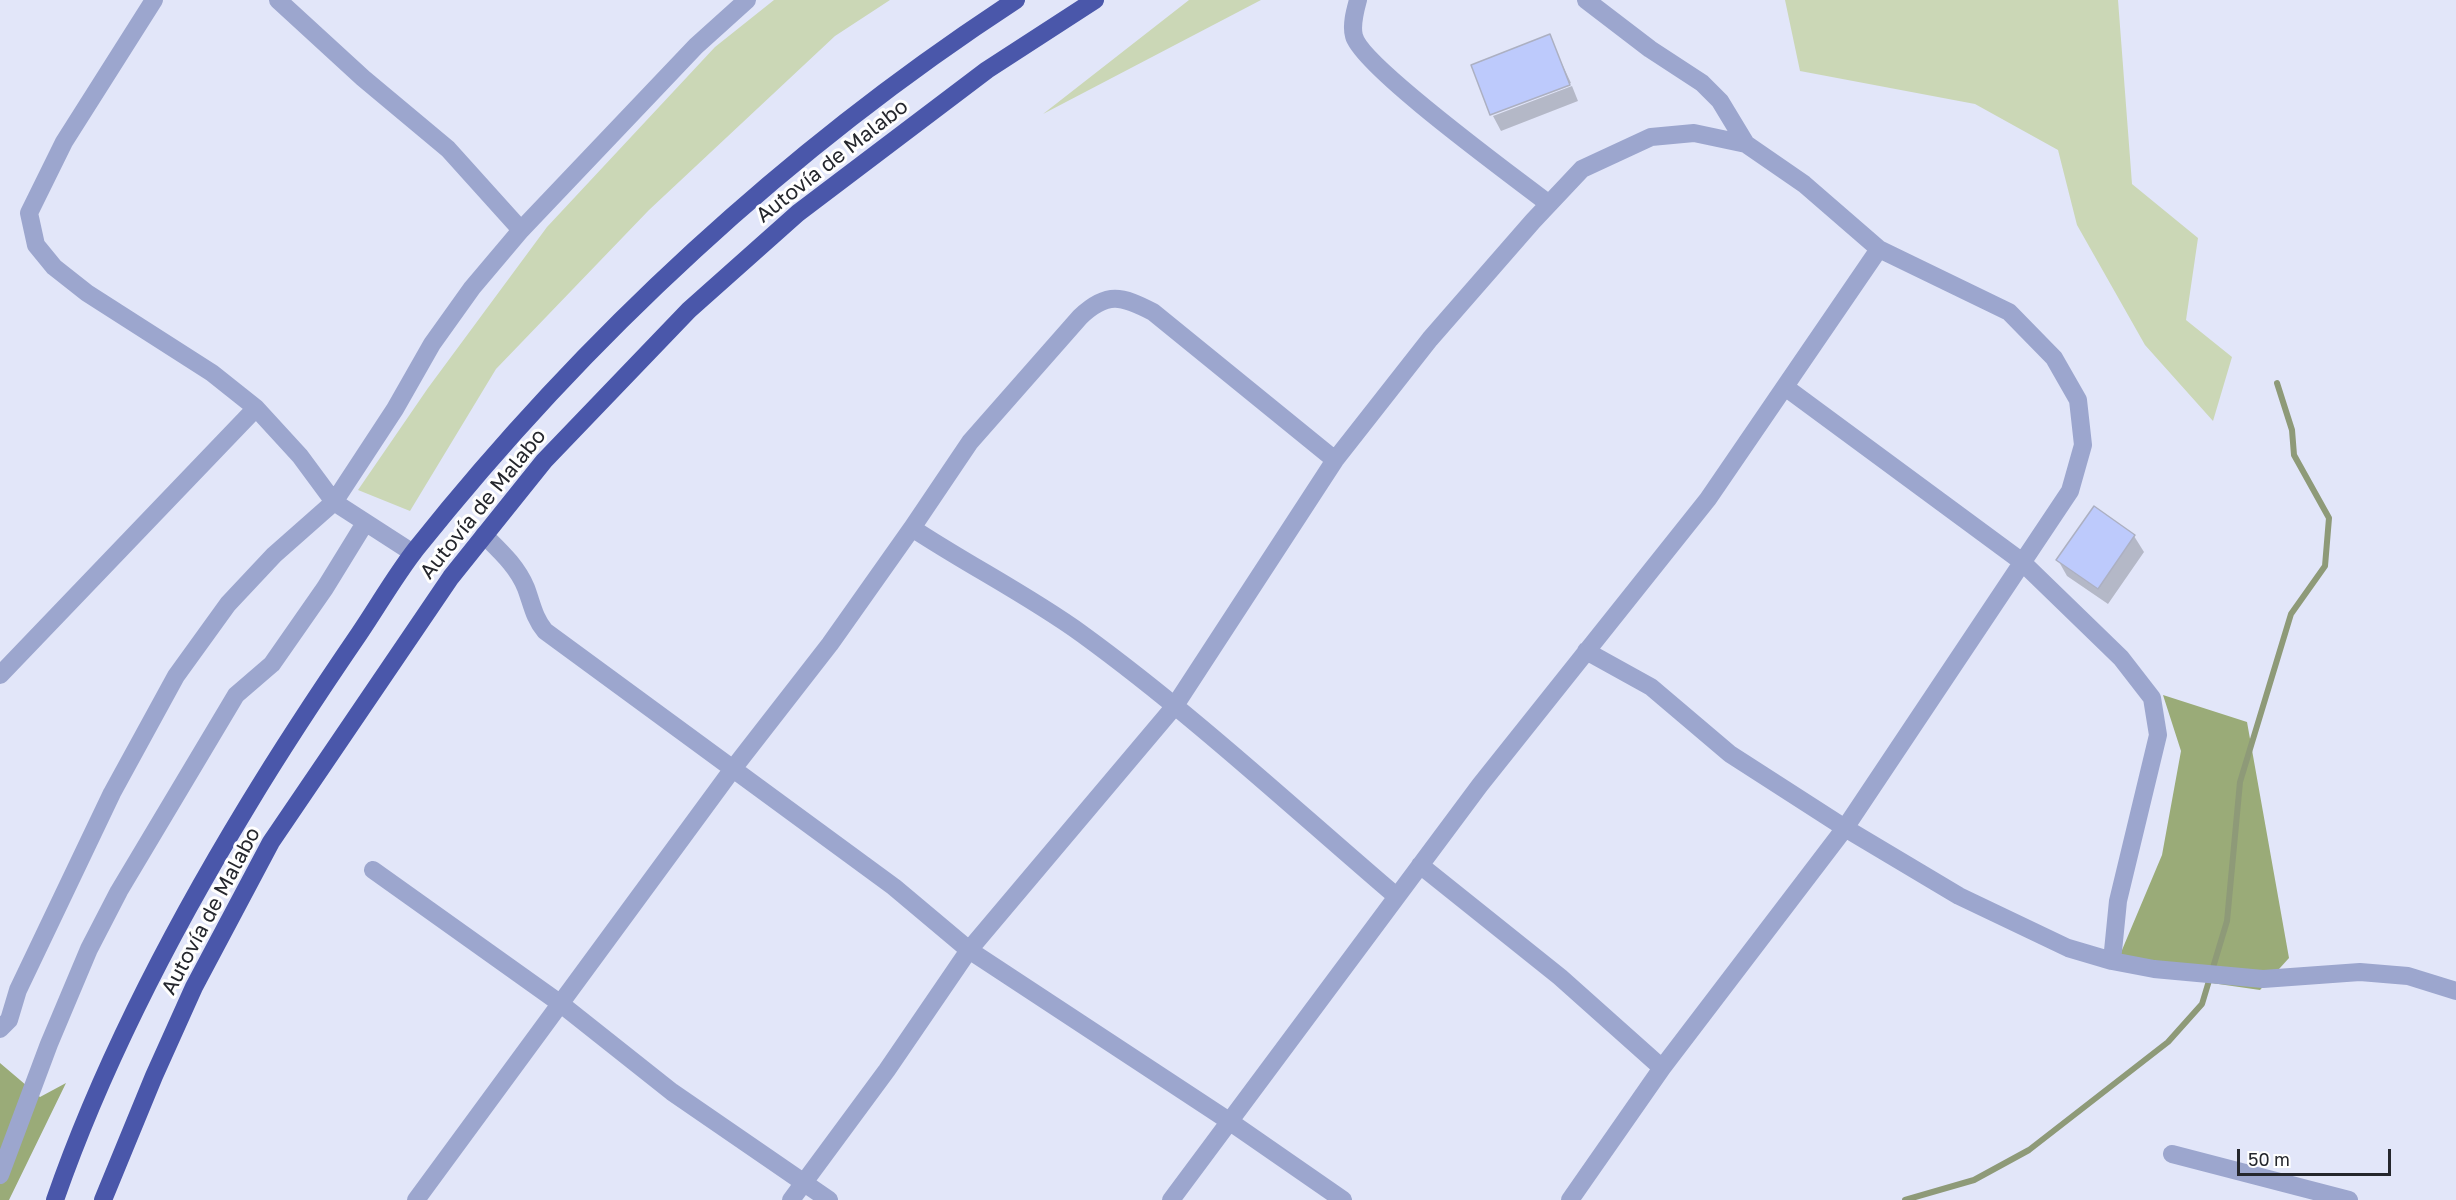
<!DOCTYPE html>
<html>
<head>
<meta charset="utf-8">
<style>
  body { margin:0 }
  #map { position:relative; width:2456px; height:1200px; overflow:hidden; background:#e2e6f9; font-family:"Golos Text",sans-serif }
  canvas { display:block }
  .scale { position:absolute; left:2237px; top:1149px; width:154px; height:27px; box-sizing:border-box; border:3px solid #25272d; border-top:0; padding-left:8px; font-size:18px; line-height:21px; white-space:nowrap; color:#25272d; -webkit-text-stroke:4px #fff; paint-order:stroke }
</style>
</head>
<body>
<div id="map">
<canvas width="2456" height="1200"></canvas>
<div class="scale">50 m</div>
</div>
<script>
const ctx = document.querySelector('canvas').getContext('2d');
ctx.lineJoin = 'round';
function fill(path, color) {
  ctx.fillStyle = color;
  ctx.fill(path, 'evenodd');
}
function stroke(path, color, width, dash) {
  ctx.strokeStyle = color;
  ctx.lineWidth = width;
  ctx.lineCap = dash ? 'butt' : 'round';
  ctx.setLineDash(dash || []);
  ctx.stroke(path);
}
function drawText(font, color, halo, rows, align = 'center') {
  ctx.font = font + ' "Golos Text",sans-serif';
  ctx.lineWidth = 6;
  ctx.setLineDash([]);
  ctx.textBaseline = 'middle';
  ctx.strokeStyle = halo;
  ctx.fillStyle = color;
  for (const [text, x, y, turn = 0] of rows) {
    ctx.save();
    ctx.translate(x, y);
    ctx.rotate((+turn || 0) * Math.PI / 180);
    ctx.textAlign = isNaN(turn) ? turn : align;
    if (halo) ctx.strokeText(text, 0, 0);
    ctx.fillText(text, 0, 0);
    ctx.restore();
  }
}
fill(new Path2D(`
  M 774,0 L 890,0 L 835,36 L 649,210 L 496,369 L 410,511 L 358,490 L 428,388 L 547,227 L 715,47 Z
  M 1189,0 L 1261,0 L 1043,114 Z
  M 1785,0 L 2118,0 L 2132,184 L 2198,238 L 2186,320 L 2232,357 L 2213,421 L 2145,345 L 2077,225 L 2058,150 L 1975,104 L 1800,71 Z`), '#cbd7b6');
fill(new Path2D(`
  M 2163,695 L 2247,722 L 2289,958 L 2260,990 L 2114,969 L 2162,855 L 2181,751 Z
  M 0,1063 L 40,1097 L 66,1083 L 9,1200 L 0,1200 Z`), '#9aab78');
fill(new Path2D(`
  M 1549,36 L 1571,83 L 1492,114 L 1473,66 Z
  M 1572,86 L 1578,101 L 1501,131 L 1493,116 Z
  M 2094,509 L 2134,536 L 2144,552 L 2108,604 L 2067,576 L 2058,560 Z`), '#0003');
stroke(new Path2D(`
  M 1905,1200 L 1974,1180 L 2029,1150 L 2168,1042 L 2202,1004 L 2227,921 L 2240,782 L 2291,614 L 2325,566 L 2329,518 L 2294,455 L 2292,430 L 2277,383`), '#8e9a78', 6);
const building = new Path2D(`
  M 1550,34 L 1570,85 L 1490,115 L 1471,65 Z
  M 2094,506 L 2135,535 L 2098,589 L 2056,560 Z`);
fill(building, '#bdcafc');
stroke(building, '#acb0c2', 1.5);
stroke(new Path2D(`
  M 154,0 L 64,142 L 29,213 L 36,245 L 54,267 L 87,293 L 212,373 L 256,408 L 300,456 L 334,502 L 413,553
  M 278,0 L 363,78 L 448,149 L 521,230
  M 1358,0 C 1355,11 1351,25 1354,36 C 1361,66 1517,179 1549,204
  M 1586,0 L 1650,49 L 1702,83 L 1720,101 L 1746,144
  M 1785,387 L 2021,561 L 2121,658 L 2152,698 L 2158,735 L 2118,901 L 2112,961
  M 1335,460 L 1153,312 C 1122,296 1107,291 1080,317 L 970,442 L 912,528 C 968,565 1028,595 1082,634 C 1192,714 1293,808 1396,896
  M 484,535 C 500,551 517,566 526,588 C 532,604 534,618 545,631 L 894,887 L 969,950 L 1229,1121 L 1343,1200
  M 1586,651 L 1651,687 L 1730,754 L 1845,828 L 1959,896 L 2068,948 L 2112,961 L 2154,969 L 2263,979 L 2360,972 L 2408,976 L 2456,991
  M 0,675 L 256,408
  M 1420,865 L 1560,977 L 1662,1068
  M 373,870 L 561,1004 L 672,1092 L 829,1200
  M 0,1029 L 9,1020 L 18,990 L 112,793 L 176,676 L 228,604 L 274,555 L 334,502 L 395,409 L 432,344 L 472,288 L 521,230 L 696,46 L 747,0
  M 2172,1154 L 2349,1200
  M 0,1175 L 49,1044 L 89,949 L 119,891 L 236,695 L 272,664 L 325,588 L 365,523
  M 416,1200 L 732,770 L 830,644 L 912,528
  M 791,1200 L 887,1070 L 969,950 L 1174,707 L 1335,460 L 1430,339 L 1533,221 L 1582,169 L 1651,137 L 1694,133 L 1746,144 L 1804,184 L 1879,249 L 2009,312 L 2054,358 L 2078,400 L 2083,445 L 2070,491 L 1845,828 L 1662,1068 L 1570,1200
  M 1171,1200 L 1480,785 L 1708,499 L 1879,249`), '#9ca6ce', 18);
stroke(new Path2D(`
  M 55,1200 C 103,1062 172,930 248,805 C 283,747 320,691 359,634 C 378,606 395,576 416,549 C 585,337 789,148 1016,0
  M 103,1200 L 154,1076 L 194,987 L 271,842 L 451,577 L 544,461 L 689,310 L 798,213 L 987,70 L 1095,0`), '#4a57aa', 18);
drawText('21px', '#25272d', '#fff', [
  ["Autovía de Malabo",832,161,-38],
  ["Autovía de Malabo",483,504,-51],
  ["Autovía de Malabo",211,911,-62]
]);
</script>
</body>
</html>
